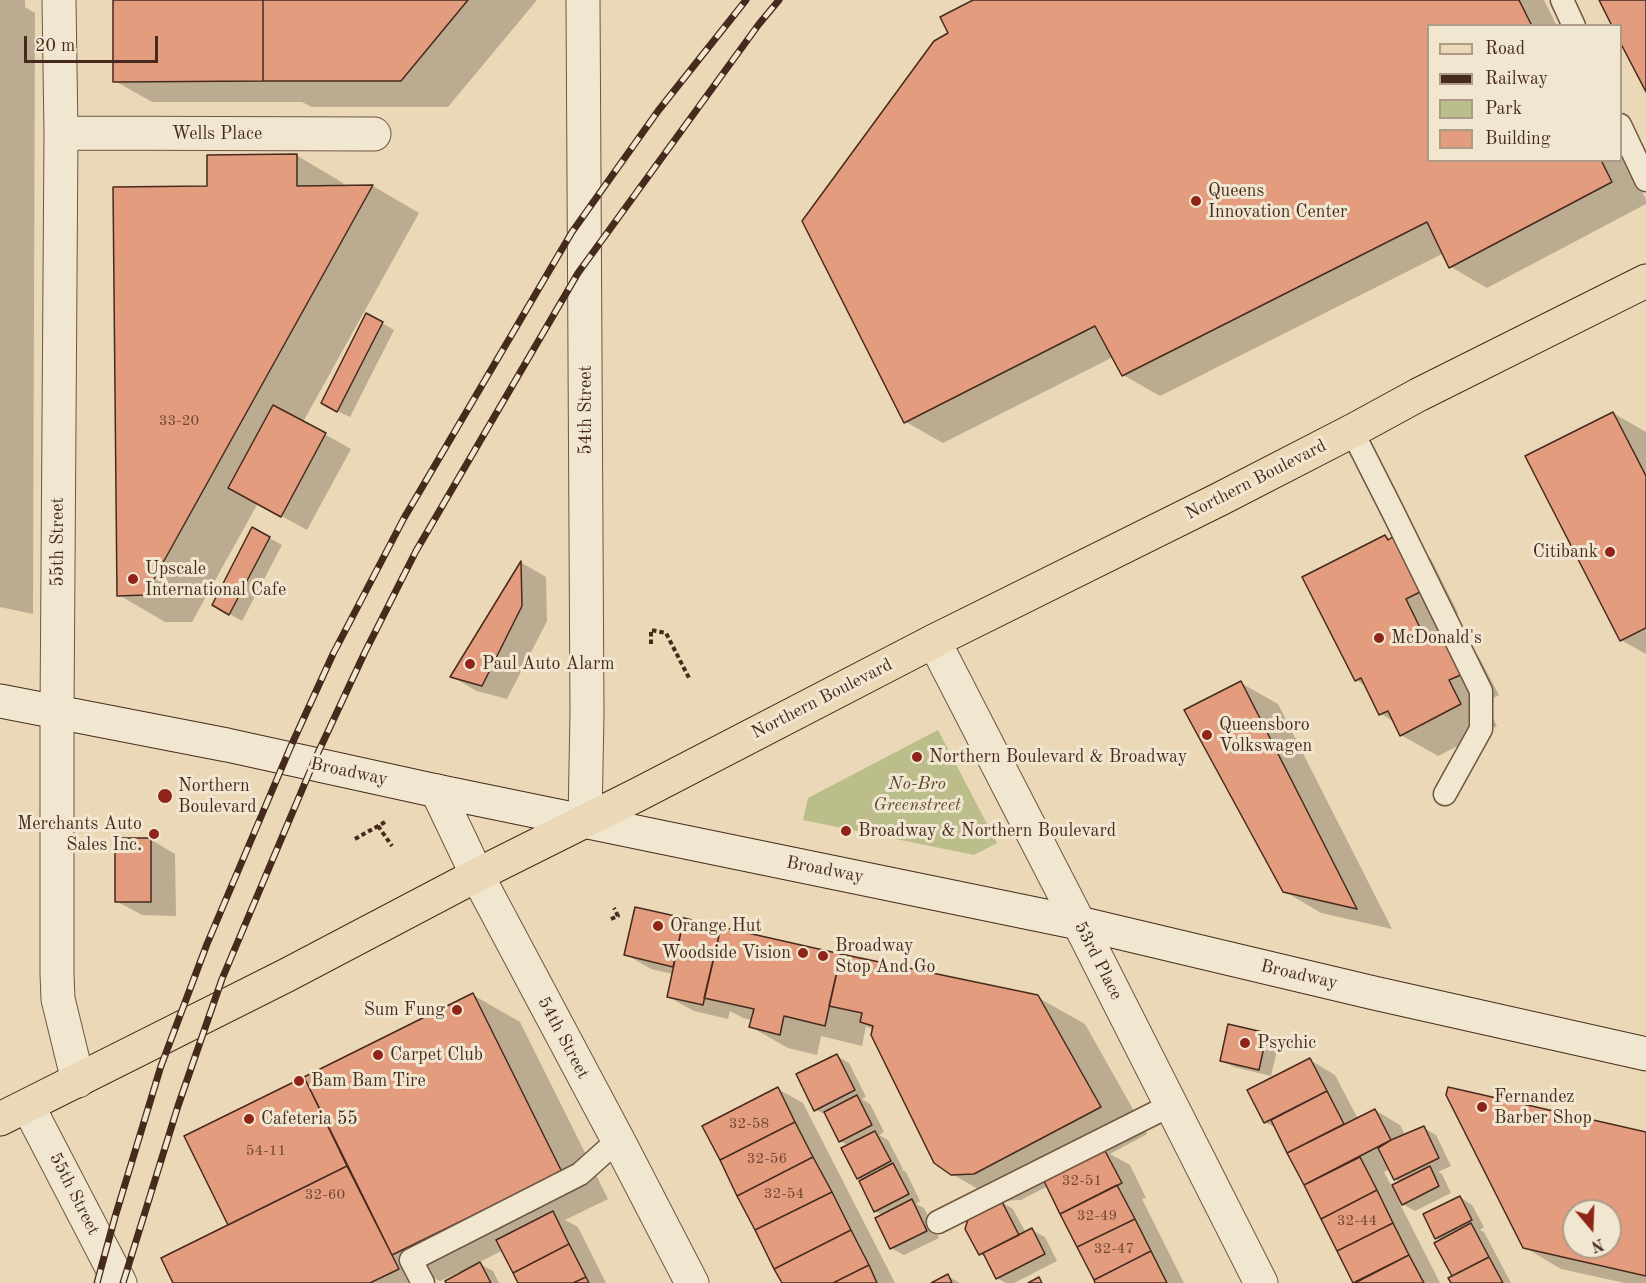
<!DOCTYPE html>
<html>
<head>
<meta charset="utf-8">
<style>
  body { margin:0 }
  #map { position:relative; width:1646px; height:1283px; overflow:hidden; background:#ead8b6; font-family:"Old Standard TT",serif }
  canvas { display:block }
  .legend { position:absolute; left:1427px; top:24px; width:195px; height:138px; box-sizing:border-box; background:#f1e6d0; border:2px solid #ad9b88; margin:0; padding:8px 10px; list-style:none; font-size:18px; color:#462a1d }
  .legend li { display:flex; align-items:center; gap:12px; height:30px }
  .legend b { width:30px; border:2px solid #ad9b88 }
  .north { position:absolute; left:1562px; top:1199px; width:60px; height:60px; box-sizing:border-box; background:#f1e6d0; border:2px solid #ad9b88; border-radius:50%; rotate:161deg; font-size:16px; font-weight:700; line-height:24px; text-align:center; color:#462a1d }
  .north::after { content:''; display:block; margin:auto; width:21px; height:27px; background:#8f2418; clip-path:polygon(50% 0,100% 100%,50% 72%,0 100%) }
  .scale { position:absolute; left:24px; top:36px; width:134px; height:27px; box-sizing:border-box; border:3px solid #462a1d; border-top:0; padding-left:8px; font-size:18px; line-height:21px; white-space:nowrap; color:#462a1d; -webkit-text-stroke:4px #f1e6d0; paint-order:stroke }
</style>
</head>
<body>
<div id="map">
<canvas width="1646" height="1283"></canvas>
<ul class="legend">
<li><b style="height:8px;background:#ead8b6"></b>Road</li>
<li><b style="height:8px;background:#462a1d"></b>Railway</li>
<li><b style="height:16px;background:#bbbd8b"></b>Park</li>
<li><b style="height:16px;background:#e39c7e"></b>Building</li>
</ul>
<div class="north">N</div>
<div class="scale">20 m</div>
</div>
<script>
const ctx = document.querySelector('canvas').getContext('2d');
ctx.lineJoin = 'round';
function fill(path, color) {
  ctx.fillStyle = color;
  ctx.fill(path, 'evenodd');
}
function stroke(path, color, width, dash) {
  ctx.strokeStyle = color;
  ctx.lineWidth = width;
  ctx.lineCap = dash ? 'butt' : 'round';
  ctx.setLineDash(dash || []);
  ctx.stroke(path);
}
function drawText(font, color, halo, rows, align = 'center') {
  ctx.font = font + ' "Old Standard TT",serif';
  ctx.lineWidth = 6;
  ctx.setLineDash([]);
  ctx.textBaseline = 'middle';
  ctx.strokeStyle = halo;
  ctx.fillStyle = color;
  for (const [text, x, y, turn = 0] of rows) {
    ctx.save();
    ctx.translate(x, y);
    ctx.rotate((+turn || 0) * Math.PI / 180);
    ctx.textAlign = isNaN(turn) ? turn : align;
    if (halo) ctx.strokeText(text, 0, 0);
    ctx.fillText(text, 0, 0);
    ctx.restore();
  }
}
fill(new Path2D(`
  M 938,730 L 997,843 L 974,855 L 803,820 L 808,798 Z`), '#bbbd8b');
fill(new Path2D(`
  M 0,0 L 25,0 L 25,7 L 35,13 L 33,614 L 0,607 Z
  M 115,0 L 537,0 L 448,107 L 312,107 L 302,102 L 152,102 L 115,81 Z
  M 976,0 L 1544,0 L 1557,26 L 1428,26 L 1428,160 L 1620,160 L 1620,149 L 1646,199 L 1646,204 L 1487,288 L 1451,267 L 1444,253 L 1160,396 L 1123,375 L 1113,357 L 943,443 L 906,422 L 950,33 Z
  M 296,155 L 343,183 L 343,187 L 373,186 L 419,213 L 303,422 L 351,449 L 307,530 L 258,503 L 192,622 L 165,622 L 119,595 L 209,188 Z
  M 382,323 L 394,330 L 350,417 L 335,410 Z
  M 1613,413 L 1646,432 L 1646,654 L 1621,640 Z
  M 253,529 L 282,545 L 242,621 L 214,605 Z
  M 1385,536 L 1391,540 L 1394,538 L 1431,559 L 1458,613 L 1442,621 L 1452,642 L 1479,657 L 1499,695 L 1485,702 L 1497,726 L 1438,756 L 1401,735 L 1394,722 L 1380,713 L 1366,686 L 1356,680 Z
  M 522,563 L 546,577 L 547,621 L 507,699 L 477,691 L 452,677 Z
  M 1241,683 L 1278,704 L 1392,929 L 1321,913 L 1284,891 Z
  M 150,839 L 175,854 L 176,916 L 142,915 L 116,901 Z
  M 636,909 L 841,955 L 1037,997 L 1085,1024 L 1147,1134 L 1110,1154 L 1130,1165 L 1146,1198 L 1142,1199 L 1184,1283 L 1097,1283 L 1048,1186 L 1021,1200 L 1000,1201 L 1013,1209 L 1026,1233 L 1032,1230 L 1045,1237 L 1057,1261 L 1014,1283 L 1006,1283 L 997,1278 L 987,1258 L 980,1254 L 1001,1202 L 952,1174 L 873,1030 L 866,1026 L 862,1046 L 821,1036 L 817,1055 L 788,1048 L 751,1027 L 752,1020 L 743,1018 L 730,1011 L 728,1019 L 694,1011 L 668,997 L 673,974 L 651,969 L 625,954 Z
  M 473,995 L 520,1022 L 608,1199 L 565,1220 L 578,1227 L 606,1283 L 520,1283 L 503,1250 L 478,1263 L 493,1271 L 499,1283 L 448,1283 L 460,1274 L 459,1272 L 440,1281 L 426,1274 L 431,1283 L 175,1283 L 230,1226 L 186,1137 Z
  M 1267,1035 L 1279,1042 L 1271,1076 L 1234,1067 L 1221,1060 Z
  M 837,1056 L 849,1063 L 866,1097 L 862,1099 L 870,1104 L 884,1132 L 879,1135 L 888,1140 L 903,1169 L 901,1169 L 906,1172 L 920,1201 L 916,1204 L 924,1208 L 939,1238 L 904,1255 L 891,1248 L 883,1215 L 875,1211 L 863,1181 L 858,1178 L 849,1146 L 840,1141 L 828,1116 L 815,1109 Z
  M 1310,1060 L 1335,1075 L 1358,1119 L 1375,1110 L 1400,1125 L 1406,1136 L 1424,1128 L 1436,1135 L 1451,1166 L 1438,1172 L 1442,1174 L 1451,1193 L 1415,1211 L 1399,1202 L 1440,1283 L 1355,1283 L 1277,1129 L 1265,1122 ZM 1390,1169 L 1395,1179 L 1400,1182 L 1392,1187 L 1384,1172 Z
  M 778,1089 L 803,1103 L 895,1283 L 783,1283 Z
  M 1646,1134 L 1646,1283 L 1625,1283 L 1561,1269 L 1524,1247 ZM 1574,1211 L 1610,1211 L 1610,1247 L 1574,1247 Z
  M 1460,1197 L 1472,1205 L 1484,1227 L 1480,1230 L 1484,1232 L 1511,1283 L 1452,1283 L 1454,1277 L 1442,1241 L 1436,1237 Z
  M 948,1276 L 960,1283 L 934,1283 Z`), '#0003');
const building = new Path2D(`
  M 113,0 L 263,0 L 263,81 L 113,82 Z
  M 263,0 L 468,0 L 401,81 L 263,81 Z
  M 973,0 L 1519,0 L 1532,26 L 1428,26 L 1428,160 L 1601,160 L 1612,182 L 1449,268 L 1427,222 L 1122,376 L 1095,326 L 904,423 L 802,221 L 934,41 L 948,33 L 940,17 Z
  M 1599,0 L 1646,0 L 1646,92 L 1620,42 L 1620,26 L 1612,26 Z
  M 297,154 L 297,186 L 373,185 L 145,595 L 117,596 L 113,187 L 207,186 L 207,155 Z
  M 366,313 L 383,322 L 337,412 L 321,403 Z
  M 273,405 L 326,433 L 281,517 L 228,488 Z
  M 1613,412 L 1646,476 L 1646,628 L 1620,641 L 1525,456 Z
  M 252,527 L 270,537 L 229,615 L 212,605 Z
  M 1385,535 L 1388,540 L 1394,536 L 1422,591 L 1406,599 L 1427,642 L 1443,634 L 1463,674 L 1449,680 L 1461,704 L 1400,736 L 1388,711 L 1379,715 L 1361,678 L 1355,681 L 1302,577 Z
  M 521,561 L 522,606 L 482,686 L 450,677 Z
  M 1241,681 L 1357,909 L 1283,892 L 1184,710 Z
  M 115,838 L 151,838 L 151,902 L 115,902 Z
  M 635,907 L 684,918 L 673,967 L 624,955 Z
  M 684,918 L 721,927 L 703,1005 L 667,997 Z
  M 721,927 L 841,954 L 825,1026 L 784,1016 L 780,1035 L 749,1027 L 754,1009 L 704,998 Z
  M 841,954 L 1038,995 L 1101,1107 L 974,1174 L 951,1175 L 934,1163 L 871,1035 L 873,1026 L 860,1022 L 862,1013 L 829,1006 Z
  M 473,993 L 562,1172 L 392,1255 L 304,1077 Z
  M 1228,1024 L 1267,1033 L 1259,1070 L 1220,1061 Z
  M 837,1054 L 855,1090 L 814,1111 L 796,1074 Z
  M 1310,1058 L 1327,1091 L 1264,1123 L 1247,1090 Z
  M 304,1077 L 347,1166 L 228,1225 L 184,1136 Z
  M 778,1087 L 795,1122 L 720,1160 L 702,1126 Z
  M 1448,1087 L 1646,1132 L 1646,1276 L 1523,1248 L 1446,1095 ZM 1574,1211 L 1610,1211 L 1610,1247 L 1574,1247 Z
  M 1327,1091 L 1344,1124 L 1287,1153 L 1271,1120 Z
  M 857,1095 L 872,1125 L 839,1142 L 824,1112 Z
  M 1375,1109 L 1391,1140 L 1304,1185 L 1287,1153 Z
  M 795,1122 L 813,1157 L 737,1196 L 720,1160 Z
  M 1424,1126 L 1439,1158 L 1394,1180 L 1378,1148 L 1391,1140 Z
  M 875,1131 L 891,1161 L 857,1179 L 841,1148 Z
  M 1104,1149 L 1122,1183 L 1060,1214 L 1043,1179 Z
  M 813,1157 L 832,1192 L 755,1230 L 737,1196 Z
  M 1360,1157 L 1377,1190 L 1321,1219 L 1304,1185 Z
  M 893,1163 L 909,1194 L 874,1212 L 859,1181 Z
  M 347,1166 L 399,1269 L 370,1283 L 173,1283 L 161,1258 Z
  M 1430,1166 L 1439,1186 L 1402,1205 L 1392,1185 Z
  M 1117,1185 L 1135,1219 L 1077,1247 L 1060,1214 Z
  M 1377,1190 L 1393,1223 L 1337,1251 L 1321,1219 Z
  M 832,1192 L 851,1230 L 774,1269 L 755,1230 Z
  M 1460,1196 L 1472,1220 L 1435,1239 L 1423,1214 Z
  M 912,1199 L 927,1231 L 890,1249 L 875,1218 Z
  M 1001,1200 L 1019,1235 L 979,1255 L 965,1229 L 969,1216 Z
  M 553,1211 L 569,1244 L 513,1273 L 496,1240 Z
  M 1135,1219 L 1151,1251 L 1094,1280 L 1077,1247 Z
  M 1393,1223 L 1409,1255 L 1353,1283 L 1337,1251 Z
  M 1471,1223 L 1489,1257 L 1452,1276 L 1434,1243 Z
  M 1032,1228 L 1045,1254 L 996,1279 L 983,1253 Z
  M 851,1230 L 869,1265 L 833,1283 L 782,1283 L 774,1269 Z
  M 569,1244 L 586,1277 L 573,1283 L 518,1283 L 513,1273 Z
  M 1151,1251 L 1167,1283 L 1095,1283 L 1094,1280 Z
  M 1409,1255 L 1424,1283 L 1355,1283 Z
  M 1489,1257 L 1503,1283 L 1451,1283 L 1448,1278 Z
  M 480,1262 L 491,1283 L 446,1283 L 445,1281 Z
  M 869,1265 L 877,1283 L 833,1283 Z
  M 948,1274 L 952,1283 L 931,1283 Z
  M 586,1277 L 589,1283 L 573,1283 Z
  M 1039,1277 L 1042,1283 L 1028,1283 Z`);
fill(building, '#e39c7e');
stroke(building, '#462a1d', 1.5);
const service = new Path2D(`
  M 1562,0 L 1574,26
  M 1620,125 L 1646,180
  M 1352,431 L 1393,512 L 1481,691 L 1481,729 L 1445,794
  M 938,1222 L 1171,1105
  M 423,1283 L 411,1260 L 580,1174 L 618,1140`);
const minor = new Path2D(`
  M 59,0 L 61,133 L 57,712 L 57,974 L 58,999 L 78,1081
  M 583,0 L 587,713 L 585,820
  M 61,133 L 374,134
  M 934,641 L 1079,923 L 1261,1283
  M 437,791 L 477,875 L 618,1140 L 692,1283
  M 28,1106 L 120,1283`);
const secondary = new Path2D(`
  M 0,701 L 227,745 L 437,791 L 1079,923 L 1374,993 L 1646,1054`);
const primary = new Path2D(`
  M 0,1119 L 287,975 L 477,875 L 639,794 L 934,641 L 1220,499 L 1352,431 L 1418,395 L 1646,281`);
stroke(service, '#6f5643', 25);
stroke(minor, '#6f5643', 35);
stroke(secondary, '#462a1d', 35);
stroke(primary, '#462a1d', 35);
stroke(new Path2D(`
  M 651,644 L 651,630 L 666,633 L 689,678
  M 378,826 L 392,846
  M 355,839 L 385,822
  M 611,919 L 618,916 L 614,908`), '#462a1d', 4, [4.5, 3]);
stroke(service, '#f1e6d0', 22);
stroke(minor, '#f1e6d0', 33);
stroke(secondary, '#f1e6d0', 33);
stroke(primary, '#ead8b6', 33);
const rail = new Path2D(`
  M 97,1283 L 115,1217 L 161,1066 L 207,944 L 291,746 L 333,654 L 404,518 L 572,232 L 658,111 L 746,0
  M 123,1283 L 178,1106 L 222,979 L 316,757 L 365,652 L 416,551 L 578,273 L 759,24 L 779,0`);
stroke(rail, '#462a1d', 7);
stroke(rail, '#f1e6d0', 4.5, [14]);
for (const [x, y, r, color] of [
  [1196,201,6,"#8f2418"],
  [1610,552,6,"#8f2418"],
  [133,579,6,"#8f2418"],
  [1379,638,6,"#8f2418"],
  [470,664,6,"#8f2418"],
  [1207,735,6,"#8f2418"],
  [917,757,6,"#8f2418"],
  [165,796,8,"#8f2418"],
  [846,831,6,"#8f2418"],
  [154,834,6,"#8f2418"],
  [658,926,6,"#8f2418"],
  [803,953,6,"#8f2418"],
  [823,956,6,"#8f2418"],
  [457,1010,6,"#8f2418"],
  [1245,1043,6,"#8f2418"],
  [378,1055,6,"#8f2418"],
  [299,1081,6,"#8f2418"],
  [1482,1107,6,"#8f2418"],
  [249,1119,6,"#8f2418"]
]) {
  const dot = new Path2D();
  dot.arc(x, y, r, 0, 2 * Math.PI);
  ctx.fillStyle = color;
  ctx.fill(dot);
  stroke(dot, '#f1e6d0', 2);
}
drawText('15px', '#6d4635', null, [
  ["33-20",179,421],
  ["32-58",749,1124],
  ["54-11",266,1151],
  ["32-56",767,1159],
  ["32-51",1082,1181],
  ["32-54",784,1194],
  ["32-60",325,1195],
  ["32-49",1097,1216],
  ["32-44",1357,1221],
  ["32-47",1114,1249]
]);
drawText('18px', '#462a1d', '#f1e6d0', [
  ["Wells Place",217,134],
  ["54th Street",586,410,-90],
  ["Northern Boulevard",1256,480,-27],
  ["55th Street",58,542,-90],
  ["Northern Boulevard",822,699,-27],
  ["Broadway",349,772,12],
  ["Broadway",825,870,11],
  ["53rd Place",1098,961,63],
  ["Broadway",1299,975,13],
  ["54th Street",563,1038,62],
  ["55th Street",74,1194,63]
]);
drawText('18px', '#462a1d', '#f1e6d0', [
  ["Queens",1208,191],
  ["Innovation Center",1208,212],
  ["Citibank",1598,552,"right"],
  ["Upscale",145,569],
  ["International Cafe",145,590],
  ["McDonald's",1391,638],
  ["Paul Auto Alarm",482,664],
  ["Queensboro",1219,725],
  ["Volkswagen",1219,746],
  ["Northern Boulevard & Broadway",929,757],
  ["Northern",178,786],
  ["Boulevard",178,807],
  ["Merchants Auto",142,824,"right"],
  ["Sales Inc.",142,845,"right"],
  ["Broadway & Northern Boulevard",858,831],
  ["Orange Hut",670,926],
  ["Broadway",835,946],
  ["Stop And Go",835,967],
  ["Woodside Vision",791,953,"right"],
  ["Sum Fung",445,1010,"right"],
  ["Psychic",1257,1043],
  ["Carpet Club",390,1055],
  ["Bam Bam Tire",311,1081],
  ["Fernandez",1494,1097],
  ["Barber Shop",1494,1118],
  ["Cafeteria 55",261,1119]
], 'left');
drawText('italic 18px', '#5d4733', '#f1e6d0', [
  ["No-Bro",917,784],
  ["Greenstreet",917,805]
]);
</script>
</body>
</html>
